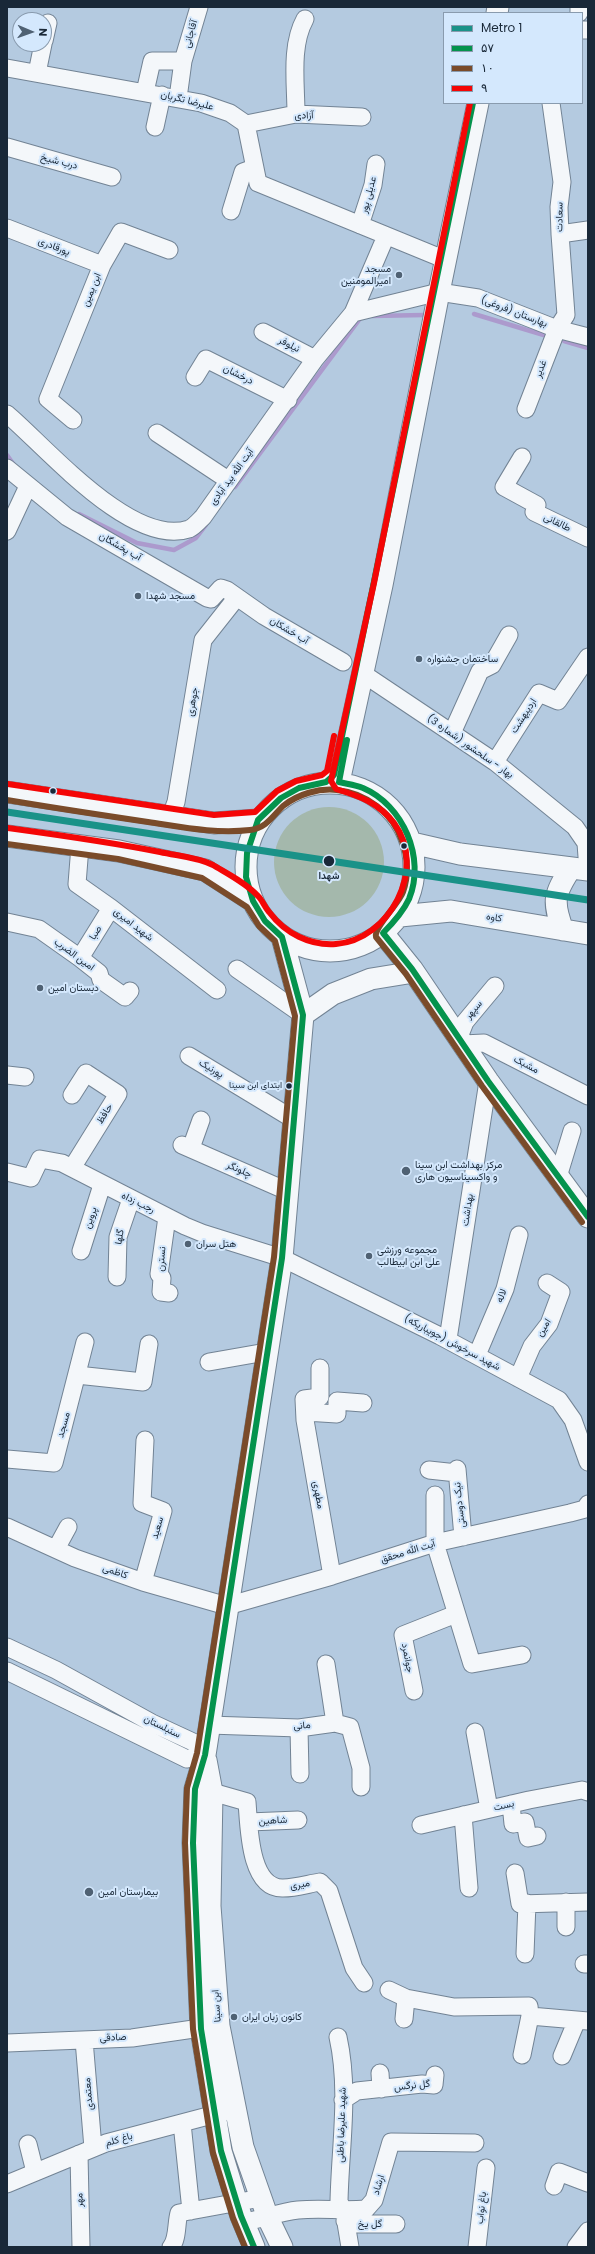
<!DOCTYPE html>
<html>
<head>
<meta charset="utf-8">
<style>
  body { margin:0 }
  #map { position:relative; width:595px; height:2254px; overflow:hidden; background:#b4cae0; font-family:Poppins,sans-serif }
  canvas { display:block }
  .frame { position:absolute; inset:0; border:8px solid #192838; pointer-events:none }
  .legend { position:absolute; left:443px; top:12px; width:140px; height:92px; box-sizing:border-box; background:#d4e8fd; border:1px solid #899bae; margin:0; padding:5px 7px; list-style:none; font-size:12px; color:#192838 }
  .legend li { display:flex; align-items:center; gap:8px; height:20px }
  .legend b { width:20px; border:1px solid #899bae }
  .north { position:absolute; left:12px; top:12px; width:40px; height:40px; box-sizing:border-box; background:#d4e8fd; border:1px solid #899bae; border-radius:50%; rotate:92deg; font-size:11px; font-weight:700; line-height:16px; text-align:center; color:#192838 }
  .north::after { content:''; display:block; margin:auto; width:14px; height:18px; background:#4f6173; clip-path:polygon(50% 0,100% 100%,50% 72%,0 100%) }
</style>
</head>
<body>
<div id="map">
<canvas width="595" height="2254"></canvas>
<div class="frame"></div>
<ul class="legend">
<li><b style="height:5px;background:#1a9288"></b>Metro 1</li>
<li><b style="height:5px;background:#04934d"></b>۵۷</li>
<li><b style="height:5px;background:#7a4b2a"></b>۱۰</li>
<li><b style="height:5px;background:#f40606"></b>۹</li>
</ul>
<div class="north">N</div>
</div>
<script>
const ctx = document.querySelector('canvas').getContext('2d');
ctx.lineJoin = 'round';
function fill(path, color) {
  ctx.fillStyle = color;
  ctx.fill(path, 'evenodd');
}
function stroke(path, color, width, dash) {
  ctx.strokeStyle = color;
  ctx.lineWidth = width;
  ctx.lineCap = dash ? 'butt' : 'round';
  ctx.setLineDash(dash || []);
  ctx.stroke(path);
}
function drawText(font, color, halo, rows, align = 'center') {
  ctx.font = font + ' Poppins,Vazirmatn,sans-serif';
  ctx.lineWidth = 4;
  ctx.setLineDash([]);
  ctx.textBaseline = 'middle';
  ctx.strokeStyle = halo;
  ctx.fillStyle = color;
  for (const [text, x, y, turn = 0] of rows) {
    ctx.save();
    ctx.translate(x, y);
    ctx.rotate((+turn || 0) * Math.PI / 180);
    ctx.textAlign = isNaN(turn) ? turn : align;
    if (halo) ctx.strokeText(text, 0, 0);
    ctx.fillText(text, 0, 0);
    ctx.restore();
  }
}
fill(new Path2D(`
  M274 862a55 55 0 1 1 110 0a55 55 0 1 1-110 0Z`), '#a4b8ac');
stroke(new Path2D(`
  M 474,314 L 547,336
  M 372,316 L 424,315
  M 564,341 L 588,348
  M 7,455 L 14,465
  M 235,487 L 362,316
  M 79,514 L 137,543 L 174,550 L 196,538 L 206,525`), '#ac9acd', 4.5);
const minor = new Path2D(`
  M 579,13 L 579,7
  M 582,30 L 588,30
  M 44,41 L 48,23
  M 183,61 L 199,7
  M 7,68 L 201,103 L 230,113 L 246,124 L 258,183 L 446,260
  M 37,73 L 43,44
  M 145,92 L 152,61 L 183,61 L 178,98
  M 296,114 C 296,84 290,46 305,19
  M 246,124 L 296,114 L 362,117
  M 155,127 L 162,95
  M 7,147 L 112,177
  M 231,211 L 243,172 L 254,168
  M 360,225 L 373,185 L 376,164
  M 7,228 L 102,265
  M 560,234 L 588,230
  M 353,313 L 386,236
  M 263,332 L 315,359
  M 195,377 L 206,359 L 288,400
  M 526,409 L 557,329 L 566,315 L 560,234 L 559,207 L 562,182 L 551,103
  M 7,414 C 47,448 132,548 189,529 C 194,527 199,521 203,517 L 315,359 L 353,313 L 439,292 L 478,298 L 557,329 L 588,337
  M 73,420 L 48,399 L 102,265 L 121,232 L 169,250
  M 157,433 L 228,480
  M 522,457 L 504,487 L 537,505 L 534,512 L 588,538
  M 7,468 L 67,517 L 207,598 L 211,599 L 221,588 L 227,590 L 264,616 L 343,662
  M 7,531 L 28,486
  M 362,673 L 495,762 L 575,827 L 586,843 L 588,870
  M 452,733 L 480,671 L 492,665 L 509,635
  M 495,762 L 539,693 L 558,701 L 588,657
  M 170,818 L 176,802 L 203,640 L 237,597
  M 80,846 L 77,884 L 111,908 L 217,990
  M 7,922 L 39,929 L 80,958 L 99,973 L 101,980 L 125,997 L 130,991
  M 80,958 L 111,908
  M 237,969 L 303,1015
  M 459,1037 L 465,1022 L 495,986
  M 463,1044 L 484,1043 L 588,1096
  M 189,1056 L 293,1119
  M 7,1075 L 25,1077
  M 72,1095 L 86,1073 L 118,1094 L 72,1168
  M 182,1145 L 287,1191
  M 191,1148 L 201,1120
  M 7,1172 L 31,1178 L 40,1159 L 62,1163 L 185,1226 L 202,1233 L 282,1258 L 440,1336 L 559,1400 L 573,1420 L 588,1462
  M 558,1177 L 572,1131
  M 167,1217 L 159,1274 L 162,1278 L 161,1292 L 169,1293
  M 81,1251 L 102,1185
  M 117,1277 L 118,1237 L 131,1199
  M 448,1339 L 488,1081
  M 477,1355 L 505,1289 L 519,1235
  M 209,1362 L 266,1352
  M 320,1368 L 320,1397 L 304,1399 L 305,1420 L 332,1576
  M 77,1375 L 143,1382 L 149,1344
  M 518,1378 L 532,1346 L 549,1324 L 561,1292 L 547,1283
  M 305,1412 L 337,1414 L 337,1401 L 363,1403
  M 7,1459 L 54,1463 L 85,1342
  M 457,1469 L 463,1537
  M 429,1470 L 457,1473
  M 435,1495 L 435,1543 L 472,1664 L 522,1655
  M 7,1527 L 75,1558 L 143,1582 L 227,1606 L 332,1576 L 435,1543 L 570,1513 L 585,1509 L 588,1504
  M 56,1549 L 68,1527
  M 143,1582 L 163,1511 L 142,1503 L 145,1440
  M 7,1647 L 56,1670 L 152,1723 L 193,1742 L 205,1755 L 187,1759 L 7,1671
  M 326,1664 L 335,1723
  M 414,1691 L 403,1635 L 456,1614
  M 209,1725 L 299,1728 L 335,1723 L 350,1727 L 361,1768 L 361,1787
  M 299,1728 L 300,1774
  M 475,1732 L 489,1809
  M 212,1792 L 247,1802 C 249,1825 249,1889 283,1888 C 295,1888 308,1884 320,1882 L 329,1891 L 354,1968 L 364,1983
  M 511,1804 L 513,1824 L 525,1822 L 528,1838 L 537,1836
  M 463,1815 L 469,1888
  M 249,1822 L 298,1820
  M 421,1825 L 529,1800 L 582,1790 L 588,1792
  M 515,1873 L 520,1904 L 588,1902
  M 566,1902 L 566,1927
  M 525,1954 L 527,1903
  M 584,1964 L 588,1964
  M 389,1990 L 406,1998 L 454,2007 L 529,2006 L 530,2016 L 522,2055
  M 530,2016 L 588,2021
  M 404,2019 L 406,1998
  M 338,2037 C 350,2091 340,2148 339,2202 L 344,2211 L 350,2247
  M 84,2040 L 93,2148
  M 7,2043 L 132,2038 L 214,2026
  M 562,2056 L 577,2020
  M 380,2073 L 381,2089
  M 343,2100 L 357,2091 L 422,2084 L 434,2085 L 435,2075
  M 182,2123 L 191,2211
  M 28,2144 L 35,2172
  M 79,2154 L 81,2247
  M 7,2184 L 106,2143 L 227,2111
  M 554,2186 L 559,2172 L 588,2183
  M 345,2221 L 353,2224 L 396,2224
  M 244,2222 C 262,2219 280,2212 298,2210 C 321,2208 343,2211 366,2209 L 374,2200 L 391,2142 L 475,2143
  M 171,2247 C 178,2239 176,2223 179,2213 L 261,2198
  M 477,2247 L 486,2168
  M 576,2247 L 588,2231`);
const major = new Path2D(`
  M 497,13 L 498,7
  M 339,782 L 382,585 L 439,292 L 478,103
  M246 867a84 84 0 1 1 168 0a84 84 0 1 1-168 0Z
  M 7,792 L 214,823 L 258,820
  M 7,836 L 119,851 L 205,870 L 253,901
  M 412,843 L 460,854 L 588,870
  M 400,916 L 451,911 L 588,934
  M 563,930 C 552,901 554,894 571,868
  M 383,933 L 412,969 L 488,1081 L 588,1217
  M 303,1015 L 333,994 L 371,979 L 414,972
  M 206,1760 L 212,1792 L 210,1906 L 219,2026 L 243,2147 L 268,2218 L 282,2247
  M 254,2247 L 241,2216 L 221,2151 L 201,2029 L 193,1843 L 195,1789 L 205,1755 L 282,1258 L 303,1015 L 282,937`);
stroke(minor, '#728394', 19);
stroke(major, '#728394', 23);
stroke(minor, '#f4f7fa', 17);
stroke(major, '#f4f7fa', 21);
stroke(new Path2D(`
  M 347,740 L 339,782 C 347,784 355,785 363,788 C 403,805 426,858 409,899 C 403,912 393,923 383,933 L 412,969 L 488,1081 L 588,1217
  M 254,2247 L 241,2216 L 221,2151 L 201,2029 L 193,1843 L 195,1789 L 205,1755 L 282,1258 L 303,1015 L 282,937 L 265,921 L 253,901 L 246,877 L 247,853 L 258,820 L 281,798 L 299,788 L 326,782 L 334,775 L 473,103`), '#04934d', 6);
stroke(new Path2D(`
  M 7,800 C 54,808 101,815 148,822 C 182,827 215,834 250,830 C 266,828 272,817 283,806 C 298,794 319,788 337,790 C 366,793 393,813 402,841 C 408,858 409,875 403,892 C 399,904 373,928 376,937 L 406,974 L 482,1086 L 582,1222
  M 7,844 L 118,859 L 202,878 L 247,907 L 259,926 L 275,941 L 295,1016 L 274,1257 L 197,1753 L 187,1788 L 185,1843 L 193,2029 L 213,2153 L 233,2218 L 245,2247`), '#7a4b2a', 6);
stroke(new Path2D(`
  M 8,784 L 214,815 L 255,812 L 277,791 L 296,781 L 322,775 L 327,771 L 334,736
  M 8,828 C 59,835 110,842 160,852 C 178,856 197,857 213,865 C 228,874 246,883 258,896 C 263,901 265,908 270,913 C 285,933 310,946 336,944 C 389,940 428,869 394,823 C 379,803 359,796 336,789 L 331,781 L 374,583 L 470,103`), '#f40606', 6);
stroke(new Path2D(`
  M 7,812 L 588,900`), '#1a9288', 7);
for (const [x, y, r, color] of [
  [399,275,4,"#4f6173"],
  [138,596,4,"#4f6173"],
  [419,659,4,"#4f6173"],
  [53,791,3.5,"#192838"],
  [404,846,3.5,"#192838"],
  [329,861,6,"#192838"],
  [40,988,4,"#4f6173"],
  [289,1086,3.5,"#192838"],
  [406,1171,5,"#4f6173"],
  [188,1244,4,"#4f6173"],
  [369,1256,4,"#4f6173"],
  [89,1892,5,"#4f6173"],
  [234,2017,4,"#4f6173"]
]) {
  const dot = new Path2D();
  dot.arc(x, y, r, 0, 2 * Math.PI);
  ctx.fillStyle = color;
  ctx.fill(dot);
  stroke(dot, '#d4e8fd', 1.5);
}
drawText('9px', '#192838', '#d4e8fd', [
  ["ابتدای ابن سینا",282,1086]
], 'right');
drawText('10px', '#192838', '#d4e8fd', [
  ["آقاجانی",191,34,-74],
  ["علیرضا تگریان",187,101,14],
  ["آزادی",304,116,-2],
  ["درب شیخ",59,162,14],
  ["عدیلی پور",369,195,-75],
  ["سعادت",560,217,-89],
  ["پورقادری",54,247,21],
  ["ابن یمین",92,290,-68],
  ["بهارستان (فروغی)",514,312,21],
  ["نیلوفر",289,345,27],
  ["غدیر",541,369,-69],
  ["درخشان",238,375,26],
  ["آیت الله بید آبادی",232,477,-54],
  ["طالقانی",557,523,26],
  ["آب پخشگان",120,547,30],
  ["آب خشکان",289,631,31],
  ["جوهری",193,702,-80],
  ["اردیبهشت",524,716,-57],
  ["بهار - سلحشور (شماره 3)",470,747,35],
  ["کاوه",494,918,9],
  ["شهید امیری",133,925,38],
  ["صبا",96,933,-58],
  ["امین الضرب",74,955,36],
  ["سپهر",474,1010,-50],
  ["مشبک",526,1065,28],
  ["پورنیک",211,1069,31],
  ["حافظ",105,1114,-58],
  ["چلونگر",239,1170,24],
  ["رجب زداه",138,1203,26],
  ["بهداشت",468,1210,-81],
  ["پروین",91,1218,-71],
  ["گلها",120,1237,-80],
  ["نسترن",162,1259,-85],
  ["لاله",502,1296,-69],
  ["امین",544,1328,-58],
  ["شهید سرخوش (جویباریکه)",452,1343,28],
  ["مسجد",64,1425,-75],
  ["مطهری",318,1495,80],
  ["نیک دوستی",460,1505,-96],
  ["سعید",158,1528,-74],
  ["آیت الله محقق",408,1552,-17],
  ["کاظمی",115,1572,19],
  ["جوانمرد",407,1658,79],
  ["مانی",302,1726,-4],
  ["سنبلستان",162,1727,26],
  ["بست",504,1806,-13],
  ["شاهین",273,1821,-3],
  ["میری",300,1885,-9],
  ["ابن سینا",217,2006,-94],
  ["صادقی",113,2038,-2],
  ["گل نرگس",412,2086,-6],
  ["معتمدی",89,2094,-95],
  ["شهید علیرضا باطنی",342,2125,-88],
  ["باغ کلم",119,2140,-16],
  ["ارشاد",379,2185,-73],
  ["مهر",80,2200,-91],
  ["باغ نواب",482,2208,-84],
  ["گل یخ",370,2224]
]);
drawText('10px', '#192838', '#d4e8fd', [
  ["مسجد",391,269,"right"],
  ["امیرالمومنین",391,281,"right"],
  ["مسجد شهدا",146,596],
  ["ساختمان جشنواره",427,659],
  ["دبستان امین",48,988],
  ["مرکز بهداشت ابن سینا",415,1165],
  ["و واکسیناسیون هاری",415,1177],
  ["هتل سران",196,1244],
  ["مجموعه ورزشی",377,1250],
  ["علی ابن ابیطالب",377,1262],
  ["بیمارستان امین",98,1892],
  ["کانون زبان ایران",242,2017]
], 'left');
drawText('bold 10px', '#192838', '#d4e8fd', [
  ["شهدا",329,876]
]);
</script>
</body>
</html>
